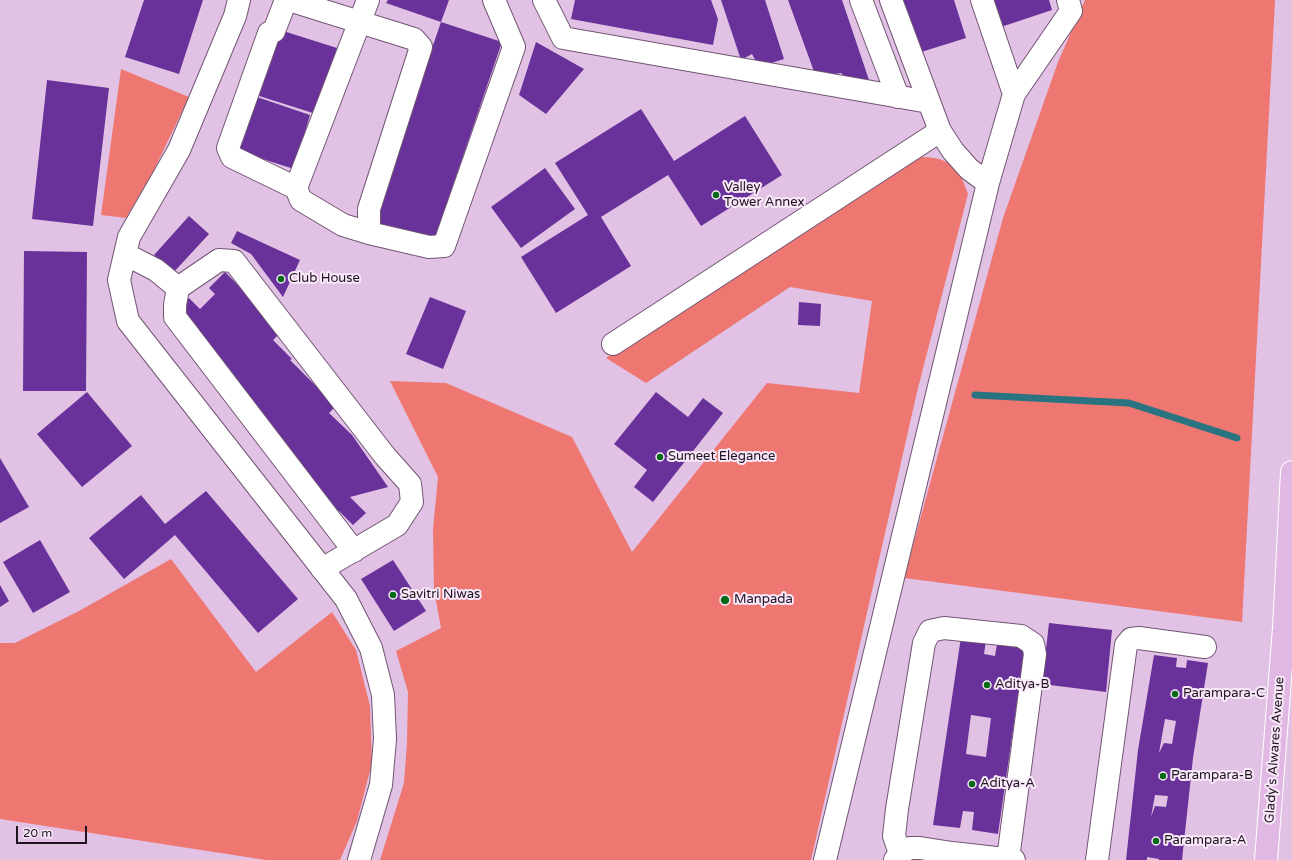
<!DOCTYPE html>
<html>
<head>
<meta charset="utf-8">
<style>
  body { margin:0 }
  #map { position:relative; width:1292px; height:860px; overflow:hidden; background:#e2c2e4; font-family:"Varela Round",sans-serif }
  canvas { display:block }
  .scale { position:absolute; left:16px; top:826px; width:71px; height:18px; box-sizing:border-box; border:2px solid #1e131f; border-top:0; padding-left:5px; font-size:12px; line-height:14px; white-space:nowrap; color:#1e131f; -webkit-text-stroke:3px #f9e9fa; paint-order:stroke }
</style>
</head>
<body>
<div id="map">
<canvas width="1292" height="860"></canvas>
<div class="scale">20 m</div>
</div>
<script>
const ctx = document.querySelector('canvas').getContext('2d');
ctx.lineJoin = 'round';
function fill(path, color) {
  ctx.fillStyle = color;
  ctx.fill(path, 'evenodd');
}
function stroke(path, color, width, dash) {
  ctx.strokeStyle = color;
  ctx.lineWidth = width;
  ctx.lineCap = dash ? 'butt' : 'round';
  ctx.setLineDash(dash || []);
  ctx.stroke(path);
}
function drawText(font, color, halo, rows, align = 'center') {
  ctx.font = font + ' "Varela Round",sans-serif';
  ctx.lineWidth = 4;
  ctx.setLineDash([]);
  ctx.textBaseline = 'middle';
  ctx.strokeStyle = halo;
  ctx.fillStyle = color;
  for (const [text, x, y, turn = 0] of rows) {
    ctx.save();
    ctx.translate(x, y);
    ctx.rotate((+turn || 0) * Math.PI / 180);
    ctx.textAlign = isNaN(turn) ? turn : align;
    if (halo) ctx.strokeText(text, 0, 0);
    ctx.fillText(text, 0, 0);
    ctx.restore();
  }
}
fill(new Path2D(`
  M 1085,0 L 1275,0 L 1242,622 L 904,578 L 1003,218 L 1058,62 Z
  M 121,69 L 189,97 L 153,172 L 126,218 L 101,215 Z
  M 916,157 C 948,157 958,164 968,194 L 917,392 L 811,860 L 380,860 L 404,783 L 407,743 L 408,692 L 396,651 L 441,628 L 434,590 L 433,529 L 438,477 L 390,381 L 446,383 L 572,437 L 632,552 L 767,383 L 859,393 L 872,301 L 790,287 L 646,383 L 606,358 Z
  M 171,559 L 256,672 L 332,612 L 356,650 L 370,706 L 372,763 L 357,821 L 340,860 L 266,860 L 0,819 L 0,643 L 15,643 L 79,611 Z`), '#ee7772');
stroke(new Path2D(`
  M 975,395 L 1129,403 L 1237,438`), '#297480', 7);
fill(new Path2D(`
  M 144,0 L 203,0 L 179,74 L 125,57 Z
  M 388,0 L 449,0 L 441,22 L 502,42 L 434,241 L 373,221 L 441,22 L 386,3 Z
  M 575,0 L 711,0 L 718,19 L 713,45 L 571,19 Z
  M 721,0 L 765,0 L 784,59 L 759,67 L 752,54 L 741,60 Z
  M 788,0 L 842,0 L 869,80 L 852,83 L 841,73 L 816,77 Z
  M 901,0 L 954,0 L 966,38 L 918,53 Z
  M 992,0 L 1049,0 L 1052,10 L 1001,27 Z
  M 277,29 L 337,48 L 316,114 L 253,94 Z
  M 536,42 L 584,69 L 546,114 L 519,95 Z
  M 47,80 L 109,88 L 93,226 L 32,219 Z
  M 251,95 L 310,115 L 294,169 L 231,149 Z
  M 641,109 L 674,161 L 745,116 L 782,175 L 701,226 L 668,175 L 601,217 L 631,266 L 556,313 L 521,257 L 588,215 L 555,163 Z
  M 545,168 L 575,209 L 521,248 L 491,207 Z
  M 189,216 L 209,234 L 173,273 L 154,255 Z
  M 237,231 L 300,260 L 283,297 L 251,254 L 231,243 Z
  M 24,251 L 87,252 L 86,391 L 23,391 Z
  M 225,272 L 283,330 L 273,340 L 292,359 L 290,360 L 336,406 L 329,413 L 352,435 L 388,487 L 350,497 L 366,513 L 353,525 L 339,511 L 330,515 L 181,308 L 189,298 L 200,309 L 215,294 L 209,288 Z
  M 430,297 L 466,311 L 443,369 L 406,354 Z
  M 799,302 L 821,304 L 820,326 L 798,325 Z
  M 87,392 L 132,446 L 82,487 L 37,434 Z
  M 656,392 L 688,417 L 703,398 L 723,413 L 653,502 L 634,487 L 647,470 L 614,444 Z
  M 0,458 L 29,507 L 0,523 Z
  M 206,491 L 298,599 L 258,633 L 175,535 L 124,579 L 89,538 L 141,495 L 165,524 Z
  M 40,540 L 70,592 L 33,613 L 3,562 Z
  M 393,560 L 426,611 L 394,631 L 361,579 Z
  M 0,585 L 9,601 L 0,607 Z
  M 1049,623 L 1112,630 L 1106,692 L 1042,684 Z
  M 961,637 L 986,641 L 984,654 L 995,656 L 997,644 L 1025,647 L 998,834 L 972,830 L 974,812 L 963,811 L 960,828 L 933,825 ZM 971,715 L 991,718 L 986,757 L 966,754 Z
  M 1154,655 L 1177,658 L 1176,667 L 1186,668 L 1187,660 L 1208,663 L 1193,758 L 1182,860 L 1159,860 L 1159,859 L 1147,857 L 1147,860 L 1126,860 L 1138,750 ZM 1165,719 L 1176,721 L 1172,744 L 1164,743 L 1159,753 ZM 1155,795 L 1168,796 L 1166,807 L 1155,806 L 1151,817 Z`), '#68329a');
const minor = new Path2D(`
  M 239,0 L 235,16 L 179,150 L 129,237 L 119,280 L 128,321 L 346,599 L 371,648 L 383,695 L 385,739 L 381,785 L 359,860
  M 286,0 L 274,31 L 269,33 L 228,148 L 232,157 L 296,188
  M 289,0 L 414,39 L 421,47 L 369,209 L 369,233 L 429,247 L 444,246 L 514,47 L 494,0
  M 368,0 L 296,188 L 301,200 L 343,225 L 369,233
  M 544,0 L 563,38 L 929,102
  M 861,0 L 898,97
  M 982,0 L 1014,94 L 988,183
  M 1014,94 L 1071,11 L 1068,0
  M 125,254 L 156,270 L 178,288 L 219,260 L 234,261 L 385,456 L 410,484 L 412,502 L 397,525 L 322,569
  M 178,288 L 175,305 L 175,317 L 354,551
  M 613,344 L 940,131
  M 900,853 L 894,836 L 897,809 L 924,643 L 930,631 L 944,628 L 1021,636 L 1033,644 L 1035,654 L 1008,859
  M 825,860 L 988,183 L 969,169 L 953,151 L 940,131 L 891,0
  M 895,860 L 900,853 L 910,848 L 920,848 L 952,853 L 1014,860
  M 1097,860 L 1126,645 L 1131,639 L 1139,638 L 1205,647`);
const major = new Path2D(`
  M 1266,860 L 1284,628 L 1292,472`);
stroke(minor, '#715573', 24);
stroke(major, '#fff', 24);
stroke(minor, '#fff', 22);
stroke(major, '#e0b8e3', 22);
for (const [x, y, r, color] of [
  [716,195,4,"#056a16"],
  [281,279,4,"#056a16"],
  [660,457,4,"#056a16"],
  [393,595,4,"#056a16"],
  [725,600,5,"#056a16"],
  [987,685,4,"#056a16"],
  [1175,694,4,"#056a16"],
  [1163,776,4,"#056a16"],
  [972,784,4,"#056a16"],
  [1156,841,4,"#056a16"]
]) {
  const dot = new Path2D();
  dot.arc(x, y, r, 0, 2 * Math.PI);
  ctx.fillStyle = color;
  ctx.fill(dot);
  stroke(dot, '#f9e9fa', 1.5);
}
drawText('13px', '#1e131f', '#f9e9fa', [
  ["Valley",724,188],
  ["Tower Annex",724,203],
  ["Club House",289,279],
  ["Sumeet Elegance",668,457],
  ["Savitri Niwas",401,595],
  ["Manpada",734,600],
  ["Aditya-B",995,685],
  ["Parampara-C",1183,694],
  ["Parampara-B",1171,776],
  ["Aditya-A",980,784],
  ["Parampara-A",1164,841]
], 'left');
drawText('13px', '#1e131f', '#f9e9fa', [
  ["Glady's Alwares Avenue",1275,750,-86]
]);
</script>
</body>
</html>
